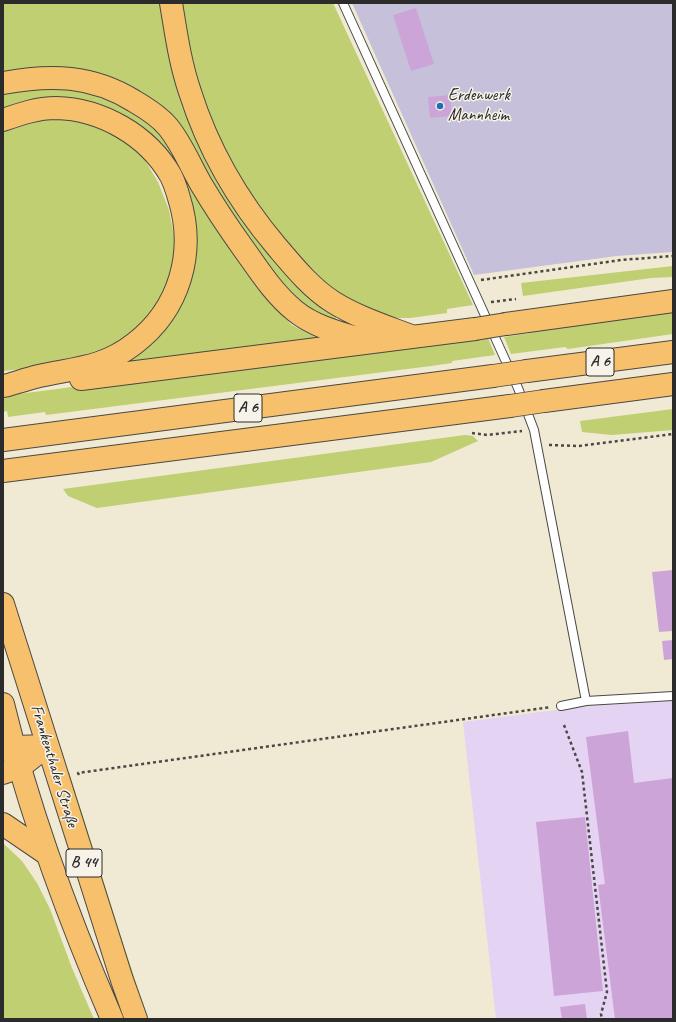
<!DOCTYPE html>
<html>
<head>
<meta charset="utf-8">
<style>
  body { margin:0 }
  #map { position:relative; width:676px; height:1022px; overflow:hidden; background:#f0ead4; font-family:Caveat,sans-serif }
  canvas { display:block }
  .frame { position:absolute; inset:0; border:4px solid #2b2b2b; pointer-events:none }
</style>
</head>
<body>
<div id="map">
<canvas width="676" height="1022"></canvas>
<div class="frame"></div>
</div>
<script>
const ctx = document.querySelector('canvas').getContext('2d');
ctx.lineJoin = 'round';
function fill(path, color) {
  ctx.fillStyle = color;
  ctx.fill(path, 'evenodd');
}
function stroke(path, color, width, dash) {
  ctx.strokeStyle = color;
  ctx.lineWidth = width;
  ctx.lineCap = dash ? 'butt' : 'round';
  ctx.setLineDash(dash || []);
  ctx.stroke(path);
}
function drawText(font, color, halo, rows, align = 'center') {
  ctx.font = font + ' Caveat,sans-serif';
  ctx.lineWidth = 3;
  ctx.setLineDash([]);
  ctx.textBaseline = 'middle';
  ctx.strokeStyle = halo;
  ctx.fillStyle = color;
  for (const [text, x, y, turn = 0] of rows) {
    ctx.save();
    ctx.translate(x, y);
    ctx.rotate((+turn || 0) * Math.PI / 180);
    ctx.textAlign = isNaN(turn) ? turn : align;
    if (halo) ctx.strokeText(text, 0, 0);
    ctx.fillText(text, 0, 0);
    ctx.restore();
  }
}
fill(new Path2D(`
  M 673,701 L 673,1019 L 496,1019 L 463,722 L 587,706 Z`), '#e4d3f2');
fill(new Path2D(`
  M 352,3 L 673,3 L 673,252 L 617,256 L 474,275 Z`), '#c6c0da');
fill(new Path2D(`
  M 3,3 L 163,3 L 186,103 L 336,316 L 336,319 L 333,320 L 319,316 L 284,291 L 158,104 L 3,73 Z
  M 177,3 L 333,3 L 473,305 L 447,309 L 447,313 L 410,318 L 396,318 L 380,314 L 328,291 L 245,191 L 202,108 Z
  M 40,87 L 83,90 L 116,101 L 142,117 L 169,142 L 272,304 L 292,325 L 317,338 L 119,364 L 188,283 L 168,157 L 44,100 L 10,106 L 3,109 L 3,94 Z
  M 55,114 L 124,135 L 142,155 L 158,182 L 169,210 L 175,241 L 173,277 L 160,308 L 140,330 L 114,344 L 83,356 L 32,368 L 3,371 L 3,124 Z
  M 673,266 L 673,277 L 651,278 L 523,296 L 521,283 Z
  M 673,308 L 673,334 L 568,349 L 565,347 L 511,354 L 504,337 L 531,333 L 530,327 Z
  M 456,337 L 488,338 L 495,355 L 452,361 L 452,363 L 431,366 L 46,415 L 45,412 L 8,417 L 7,411 L 3,412 L 3,396 Z
  M 673,409 L 673,430 L 612,435 L 582,432 L 580,421 Z
  M 465,435 L 473,436 L 478,441 L 431,462 L 97,508 L 68,496 L 63,489 Z
  M 66,772 L 69,772 L 125,949 L 148,1019 L 145,1019 Z
  M 3,843 L 22,861 L 37,883 L 50,909 L 72,968 L 94,1019 L 3,1019 Z`), '#bfcf71');
fill(new Path2D(`
  M 416,8 L 434,64 L 411,71 L 393,15 Z
  M 450,95 L 452,116 L 430,118 L 428,97 Z
  M 673,570 L 673,631 L 659,632 L 652,572 Z
  M 673,640 L 673,659 L 664,660 L 662,641 Z
  M 628,731 L 634,783 L 673,778 L 673,1019 L 615,1019 L 598,885 L 605,884 L 586,737 Z
  M 585,817 L 603,991 L 554,996 L 536,822 Z
  M 585,1004 L 587,1019 L 562,1019 L 560,1007 Z`), '#cda4d7');
const service = new Path2D(`
  M 343,3 L 518,388 L 534,430 L 586,701
  M 561,706 L 586,701 L 673,696`);
const primary = new Path2D(`
  M 3,604 L 122,980 L 136,1019
  M 3,704 C 29,812 68,917 112,1019`);
const motorway = new Path2D(`
  M 171,3 C 176,33 180,63 190,92 C 208,149 238,201 277,247 C 294,267 311,288 333,302 C 357,317 385,326 411,336
  M 3,83 C 51,74 92,75 134,101 C 146,108 159,116 168,127 C 182,144 190,165 201,184 C 214,206 228,227 243,248 C 259,270 273,293 295,311 C 316,328 344,334 370,342
  M 3,120 C 20,114 37,108 56,108 C 101,109 148,135 171,176 C 174,182 177,191 179,198 C 196,252 180,309 134,344 C 103,368 75,368 39,376 C 27,379 15,383 4,386
  M 506,324 L 673,301
  M 527,371 L 673,352
  M 81,379 L 475,329
  M 544,401 L 673,384
  M 3,440 L 493,376
  M 3,471 L 510,406
  M 3,750 L 14,747 L 47,746
  M 3,773 L 20,767 L 47,746
  M 3,824 L 47,854`);
stroke(service, '#494844', 10);
stroke(primary, '#494844', 24);
stroke(motorway, '#494844', 24);
stroke(new Path2D(`
  M 481,280 L 621,260 L 673,256
  M 491,302 L 516,299
  M 472,433 L 487,435 L 522,431
  M 549,445 L 579,446 L 673,434
  M 564,725 L 582,772 L 607,992 L 601,1014 L 602,1019
  M 79,775 L 78,773 L 551,707`), '#494844', 2.5, [3, 3]);
stroke(service, '#fff', 8);
stroke(primary, '#f7c06c', 22);
stroke(motorway, '#f7c06c', 22);
const motorwayBridge = new Path2D(`
  M 475,329 L 506,324
  M 493,376 L 527,371
  M 510,406 L 544,401`);
stroke(motorwayBridge, '#494844', 24, []);
stroke(motorwayBridge, '#f7c06c', 22);
for (const [x, y, r, color] of [
  [440,106,4,"#1f6fb2"]
]) {
  const dot = new Path2D();
  dot.arc(x, y, r, 0, 2 * Math.PI);
  ctx.fillStyle = color;
  ctx.fill(dot);
  stroke(dot, '#f7f3e8', 1.5);
}
for (const [x, y, w] of [
  [600,362,28],
  [248,408,28],
  [84,863,36]
]) {
  const box = new Path2D();
  box.roundRect(x - w / 2, y - 14, w, 28, 3);
  ctx.fillStyle = '#f7f3e8';
  ctx.fill(box);
  stroke(box, '#2b2b2b', 1);
}
drawText('bold 16px', '#2b2b2b', null, [
  ["A 6",600,362],
  ["A 6",248,408],
  ["B 44",84,863]
]);
drawText('17px', '#2b2b2b', '#f7f3e8', [
  ["Erdenwerk",448,96],
  ["Mannheim",448,116]
], 'left');
drawText('17px', '#2b2b2b', '#f7f3e8', [
  ["Frankenthaler Straße",54,766,73]
]);
</script>
</body>
</html>
